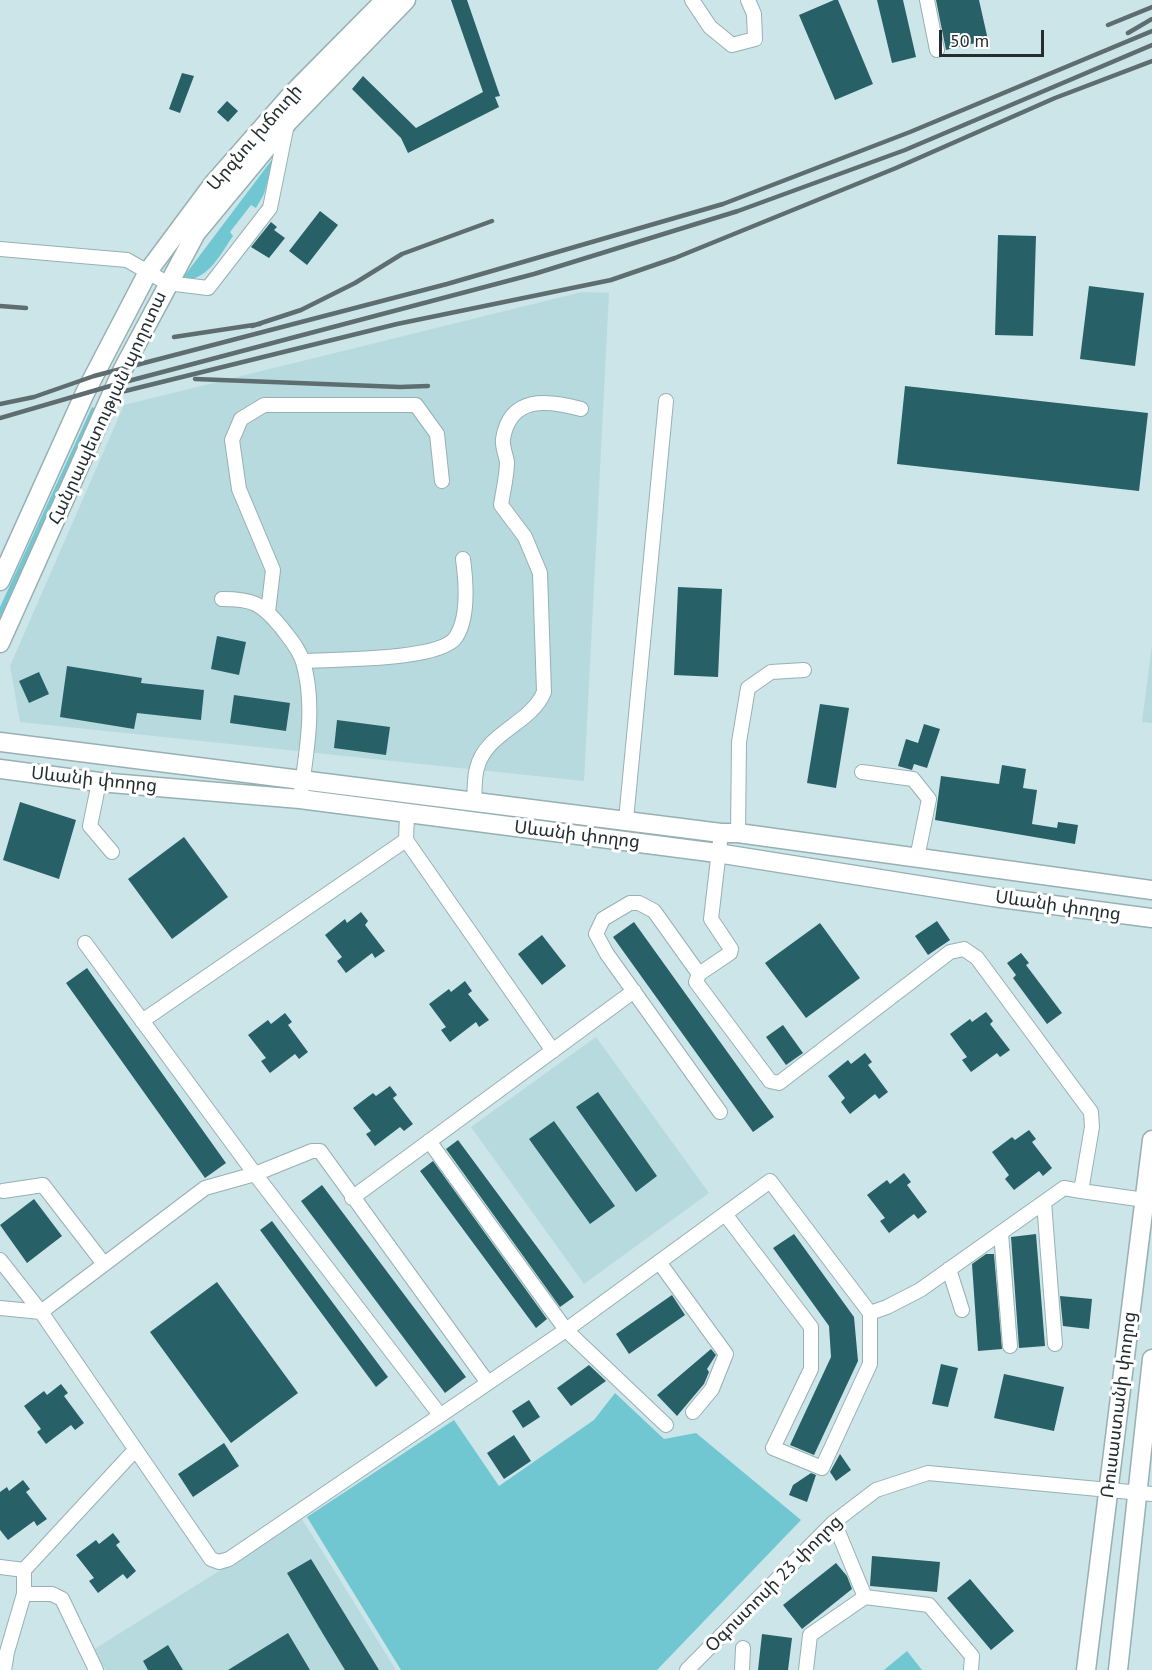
<!DOCTYPE html>
<html>
<head>
<meta charset="utf-8">
<style>
  body { margin:0 }
  #map { position:relative; width:1152px; height:1670px; overflow:hidden; background:#cbe5e8; font-family:"PT Sans",sans-serif }
  canvas { display:block }
  .scale { position:absolute; left:939px; top:30px; width:105px; height:27px; box-sizing:border-box; border:3px solid #242e2f; border-top:0; padding-left:8px; font-size:18px; line-height:21px; white-space:nowrap; color:#242e2f; -webkit-text-stroke:4px #fff; paint-order:stroke }
</style>
</head>
<body>
<div id="map">
<canvas width="1152" height="1670"></canvas>
<div class="scale">50 m</div>
</div>
<script>
const ctx = document.querySelector('canvas').getContext('2d');
ctx.lineJoin = 'round';
function fill(path, color) {
  ctx.fillStyle = color;
  ctx.fill(path, 'evenodd');
}
function stroke(path, color, width, dash) {
  ctx.strokeStyle = color;
  ctx.lineWidth = width;
  ctx.lineCap = dash ? 'butt' : 'round';
  ctx.setLineDash(dash || []);
  ctx.stroke(path);
}
function drawText(font, color, halo, rows, align = 'center') {
  ctx.font = font + ' "PT Sans","Noto Sans Armenian",sans-serif';
  ctx.lineWidth = 6;
  ctx.setLineDash([]);
  ctx.textBaseline = 'middle';
  ctx.strokeStyle = halo;
  ctx.fillStyle = color;
  for (const [text, x, y, turn = 0] of rows) {
    ctx.save();
    ctx.translate(x, y);
    ctx.rotate((+turn || 0) * Math.PI / 180);
    ctx.textAlign = isNaN(turn) ? turn : align;
    if (halo) ctx.strokeText(text, 0, 0);
    ctx.fillText(text, 0, 0);
    ctx.restore();
  }
}
fill(new Path2D(`
  M 582,292 L 609,293 L 584,781 L 20,722 L 10,666 L 124,405 Z
  M 1152,645 L 1152,723 L 1142,722 Z
  M 596,1037 L 709,1193 L 584,1284 L 471,1127 Z
  M 302,1519 L 396,1670 L 106,1670 L 93,1650 Z`), '#b7dade');
fill(new Path2D(`
  M 274,157 L 264,194 L 256,208 L 251,205 L 230,232 L 233,236 C 221,253 207,283 182,279 Z
  M 92,407 L 97,410 L 0,622 L 0,607 Z
  M 615,1393 L 664,1439 L 696,1433 L 801,1520 L 657,1670 L 401,1670 L 307,1517 L 454,1420 L 499,1486 L 594,1420 Z
  M 907,1651 L 922,1670 L 884,1670 Z`), '#70c7d1');
fill(new Path2D(`
  M 451,0 L 467,0 L 500,96 L 495,97 L 499,107 L 408,153 L 401,138 L 352,89 L 363,76 L 416,128 L 483,92 Z
  M 834,0 L 838,0 L 873,84 L 835,100 L 799,15 Z
  M 877,0 L 903,0 L 916,57 L 892,63 Z
  M 936,0 L 979,0 L 988,40 L 946,50 Z
  M 182,73 L 194,76 L 180,113 L 169,109 Z
  M 227,101 L 238,111 L 228,122 L 217,112 Z
  M 320,211 L 338,225 L 307,265 L 289,251 Z
  M 271,222 L 277,227 L 274,230 L 285,238 L 269,258 L 251,247 Z
  M 998,235 L 1036,236 L 1033,336 L 995,335 Z
  M 1089,286 L 1144,293 L 1135,366 L 1080,359 Z
  M 905,386 L 1148,413 L 1139,491 L 897,464 Z
  M 678,587 L 722,589 L 718,677 L 674,675 Z
  M 217,636 L 246,642 L 239,675 L 211,669 Z
  M 67,666 L 142,678 L 141,683 L 204,690 L 201,720 L 137,713 L 134,729 L 60,717 Z
  M 39,672 L 49,694 L 29,703 L 19,681 Z
  M 234,695 L 290,703 L 286,731 L 230,723 Z
  M 820,704 L 849,708 L 836,788 L 807,783 Z
  M 337,720 L 390,727 L 386,755 L 334,748 Z
  M 924,724 L 940,729 L 927,768 L 914,764 L 912,770 L 898,766 L 906,739 L 918,743 Z
  M 1002,765 L 1026,769 L 1023,788 L 1037,790 L 1032,824 L 1057,828 L 1058,822 L 1078,825 L 1075,844 L 935,820 L 941,776 L 999,784 Z
  M 20,802 L 76,820 L 59,879 L 3,860 Z
  M 184,837 L 228,897 L 172,939 L 128,879 Z
  M 361,912 L 368,921 L 365,925 L 385,951 L 375,958 L 372,953 L 346,973 L 337,961 L 342,957 L 325,935 L 345,919 L 347,923 Z
  M 937,921 L 950,940 L 928,955 L 915,936 Z
  M 634,922 L 774,1117 L 753,1132 L 613,937 Z
  M 820,923 L 860,978 L 806,1018 L 765,963 Z
  M 542,935 L 566,966 L 542,985 L 518,954 Z
  M 1021,953 L 1029,963 L 1026,965 L 1062,1013 L 1047,1024 L 1013,978 L 1016,975 L 1007,963 Z
  M 87,968 L 226,1163 L 205,1178 L 66,983 Z
  M 465,981 L 472,991 L 468,994 L 489,1020 L 479,1027 L 476,1022 L 450,1042 L 441,1030 L 446,1027 L 429,1004 L 449,989 L 451,992 Z
  M 986,1012 L 993,1021 L 990,1024 L 1010,1050 L 1000,1057 L 997,1053 L 971,1072 L 962,1060 L 967,1057 L 950,1034 L 970,1019 L 972,1022 Z
  M 285,1013 L 292,1022 L 288,1025 L 308,1052 L 299,1059 L 295,1054 L 270,1073 L 261,1061 L 266,1058 L 248,1035 L 268,1020 L 271,1024 Z
  M 783,1025 L 803,1053 L 786,1065 L 766,1037 Z
  M 865,1053 L 872,1062 L 868,1065 L 888,1092 L 879,1099 L 875,1094 L 850,1114 L 841,1102 L 845,1098 L 828,1076 L 848,1060 L 851,1064 Z
  M 390,1086 L 397,1095 L 393,1098 L 413,1124 L 404,1131 L 400,1127 L 375,1146 L 366,1134 L 371,1131 L 353,1108 L 373,1093 L 376,1096 Z
  M 598,1092 L 657,1176 L 636,1192 L 576,1107 Z
  M 554,1121 L 615,1206 L 590,1224 L 529,1139 Z
  M 1029,1130 L 1036,1139 L 1032,1142 L 1052,1168 L 1043,1176 L 1039,1171 L 1014,1190 L 1005,1179 L 1009,1175 L 992,1152 L 1012,1137 L 1015,1140 Z
  M 458,1140 L 574,1297 L 560,1307 L 446,1149 Z
  M 433,1161 L 547,1319 L 536,1328 L 420,1171 Z
  M 904,1173 L 911,1182 L 907,1185 L 927,1212 L 918,1219 L 914,1214 L 889,1233 L 880,1221 L 885,1218 L 867,1195 L 887,1180 L 890,1184 Z
  M 322,1185 L 466,1377 L 445,1393 L 301,1201 Z
  M 34,1199 L 62,1236 L 27,1263 L 0,1225 Z
  M 272,1221 L 388,1377 L 376,1387 L 260,1230 Z
  M 794,1234 L 854,1317 L 858,1361 L 814,1455 L 790,1445 L 831,1357 L 829,1326 L 773,1248 Z
  M 1036,1234 L 1045,1346 L 1019,1348 L 1011,1237 Z
  M 986,1254 L 994,1254 L 1002,1349 L 978,1351 L 972,1264 Z
  M 217,1282 L 298,1393 L 231,1443 L 150,1332 Z
  M 672,1295 L 685,1315 L 629,1354 L 616,1334 Z
  M 1060,1296 L 1092,1299 L 1089,1329 L 1063,1326 Z
  M 711,1349 L 716,1355 L 707,1369 L 709,1372 L 704,1384 L 677,1416 L 657,1395 Z
  M 941,1364 L 958,1368 L 948,1407 L 932,1404 Z
  M 589,1365 L 606,1381 L 571,1406 L 557,1388 Z
  M 1004,1374 L 1064,1387 L 1054,1431 L 994,1418 Z
  M 61,1384 L 68,1393 L 64,1396 L 84,1423 L 75,1430 L 71,1425 L 46,1444 L 37,1432 L 41,1429 L 24,1406 L 44,1391 L 47,1395 Z
  M 529,1400 L 540,1417 L 523,1428 L 512,1411 Z
  M 514,1435 L 531,1461 L 504,1479 L 487,1453 Z
  M 224,1443 L 239,1466 L 193,1497 L 178,1474 Z
  M 840,1454 L 851,1470 L 836,1481 L 830,1472 Z
  M 811,1473 L 816,1475 L 807,1502 L 789,1495 L 793,1485 Z
  M 23,1480 L 30,1489 L 26,1492 L 47,1519 L 37,1526 L 34,1521 L 8,1540 L 0,1530 L 0,1492 L 7,1487 L 9,1491 Z
  M 113,1533 L 120,1542 L 116,1545 L 136,1571 L 127,1579 L 123,1574 L 98,1593 L 89,1581 L 94,1578 L 76,1555 L 96,1540 L 99,1544 Z
  M 872,1556 L 940,1562 L 937,1592 L 870,1586 Z
  M 311,1559 L 379,1670 L 345,1670 L 323,1634 L 287,1573 Z
  M 836,1563 L 847,1576 L 852,1589 L 802,1629 L 783,1605 Z
  M 970,1579 L 1014,1631 L 991,1650 L 947,1598 Z
  M 288,1633 L 310,1670 L 228,1670 Z
  M 762,1634 L 792,1638 L 788,1670 L 758,1670 Z
  M 168,1645 L 183,1670 L 148,1670 L 143,1661 Z`), '#286067');
const minor = new Path2D(`
  M 692,0 L 710,27 L 732,45 L 755,39 L 754,14 L 748,0
  M 927,0 L 937,50
  M 0,249 L 127,260 L 167,283 L 208,288 L 270,208 L 287,124
  M 222,599 C 253,599 261,603 281,627 C 289,638 299,648 303,662 C 316,705 306,755 300,799
  M 268,612 L 273,570 L 239,489 L 232,440 L 241,419 L 264,405 L 416,405 L 437,434 L 442,481
  M 303,661 C 333,659 441,661 456,637 C 469,617 466,581 463,559
  M 862,772 L 913,779 L 929,799 L 917,858
  M 99,782 L 90,826 L 112,852
  M 474,801 C 475,790 474,778 477,768 C 486,732 531,724 544,692 L 540,573 L 525,537 L 501,505 C 503,491 507,476 507,462 C 506,455 502,447 503,439 C 510,395 548,400 581,409
  M 626,820 L 666,401
  M 721,833 L 711,919 L 731,949 L 730,953 L 699,974 L 696,982 L 770,1081 L 779,1083 L 950,952 L 964,949 L 977,958 L 1091,1112 L 1092,1127 L 1081,1191 L 1145,1200
  M 738,833 L 739,742 L 748,688 L 771,672 L 804,670
  M 406,840 L 553,1051
  M 85,943 L 255,1174 L 440,1415
  M 699,974 L 654,911 L 639,903 L 630,903 L 603,919 L 596,934 L 607,954 L 720,1112
  M 142,1021 L 406,840 L 407,814
  M 429,1141 L 566,1330 L 666,1425
  M 3,1191 L 43,1185 L 104,1264
  M 352,1198 L 634,991
  M 1044,1202 L 1055,1344
  M 1001,1233 L 1010,1346
  M 0,1260 L 41,1312 L 205,1188 L 255,1174 L 312,1151 L 320,1151 L 488,1383
  M 659,1262 L 726,1354 L 712,1389 L 693,1412
  M 949,1269 L 962,1310
  M 0,1308 L 41,1312 L 211,1559 L 219,1562 L 229,1559 L 566,1330 L 770,1181 L 870,1313 L 870,1364 L 822,1468 L 773,1448 L 811,1369 L 811,1327 L 725,1214
  M 870,1313 L 887,1307 L 920,1290 L 1064,1188 L 1081,1191
  M 834,1522 L 865,1597 L 929,1605 L 972,1656 L 971,1670
  M 0,1567 L 24,1570 L 24,1594 L 52,1594 L 62,1599 L 96,1670
  M 24,1570 L 135,1450
  M 4,1670 L 7,1652 L 24,1594
  M 687,1670 L 834,1522 L 876,1490 L 928,1473 L 1152,1494
  M 742,1670 L 743,1648
  M 806,1670 L 810,1635 L 865,1597`);
const major = new Path2D(`
  M 0,581 L 85,393 L 149,270 L 213,184 L 292,94 L 385,0
  M 0,643 L 123,369 L 196,233 L 288,122 L 406,0
  M 0,742 L 721,833 L 738,833 L 1152,890
  M 0,769 L 99,782 L 300,799 L 717,853 L 993,897 L 1152,918
  M 1086,1670 L 1152,1140
  M 1118,1670 L 1152,1359`);
stroke(minor, '#97b0b3', 16);
stroke(major, '#97b0b3', 21);
stroke(minor, '#fff', 14);
stroke(major, '#fff', 18);
stroke(new Path2D(`
  M 1108,25 L 1152,7
  M 1128,33 L 1152,19
  M 0,306 L 26,308
  M 252,326 L 301,310 L 355,283 L 402,254 L 492,221
  M 174,337 L 260,324
  M 195,379 L 400,387 L 428,386
  M 113,394 L 397,324 L 611,280 L 675,258 L 896,168 L 1055,98 L 1152,61
  M 0,404 L 34,397 L 94,376 L 447,284 L 723,204 L 910,132 L 1152,31
  M 0,418 L 117,384 L 534,274 L 738,211 L 905,150 L 1152,45`), '#5e6e70', 4.5);
drawText('18px', '#242e2f', '#fff', [
  ["Արզնու խճուղի",255,138,-49],
  ["Հանրապետության պողոտա",108,408,-65],
  ["Սևանի փողոց",94,780,6],
  ["Սևանի փողոց",577,835,7],
  ["Սևանի փողոց",1058,906,8],
  ["Ռուսաստանի փողոց",1119,1405,-83],
  ["Օգոստոսի 23 փողոց",774,1584,-45]
]);
</script>
</body>
</html>
